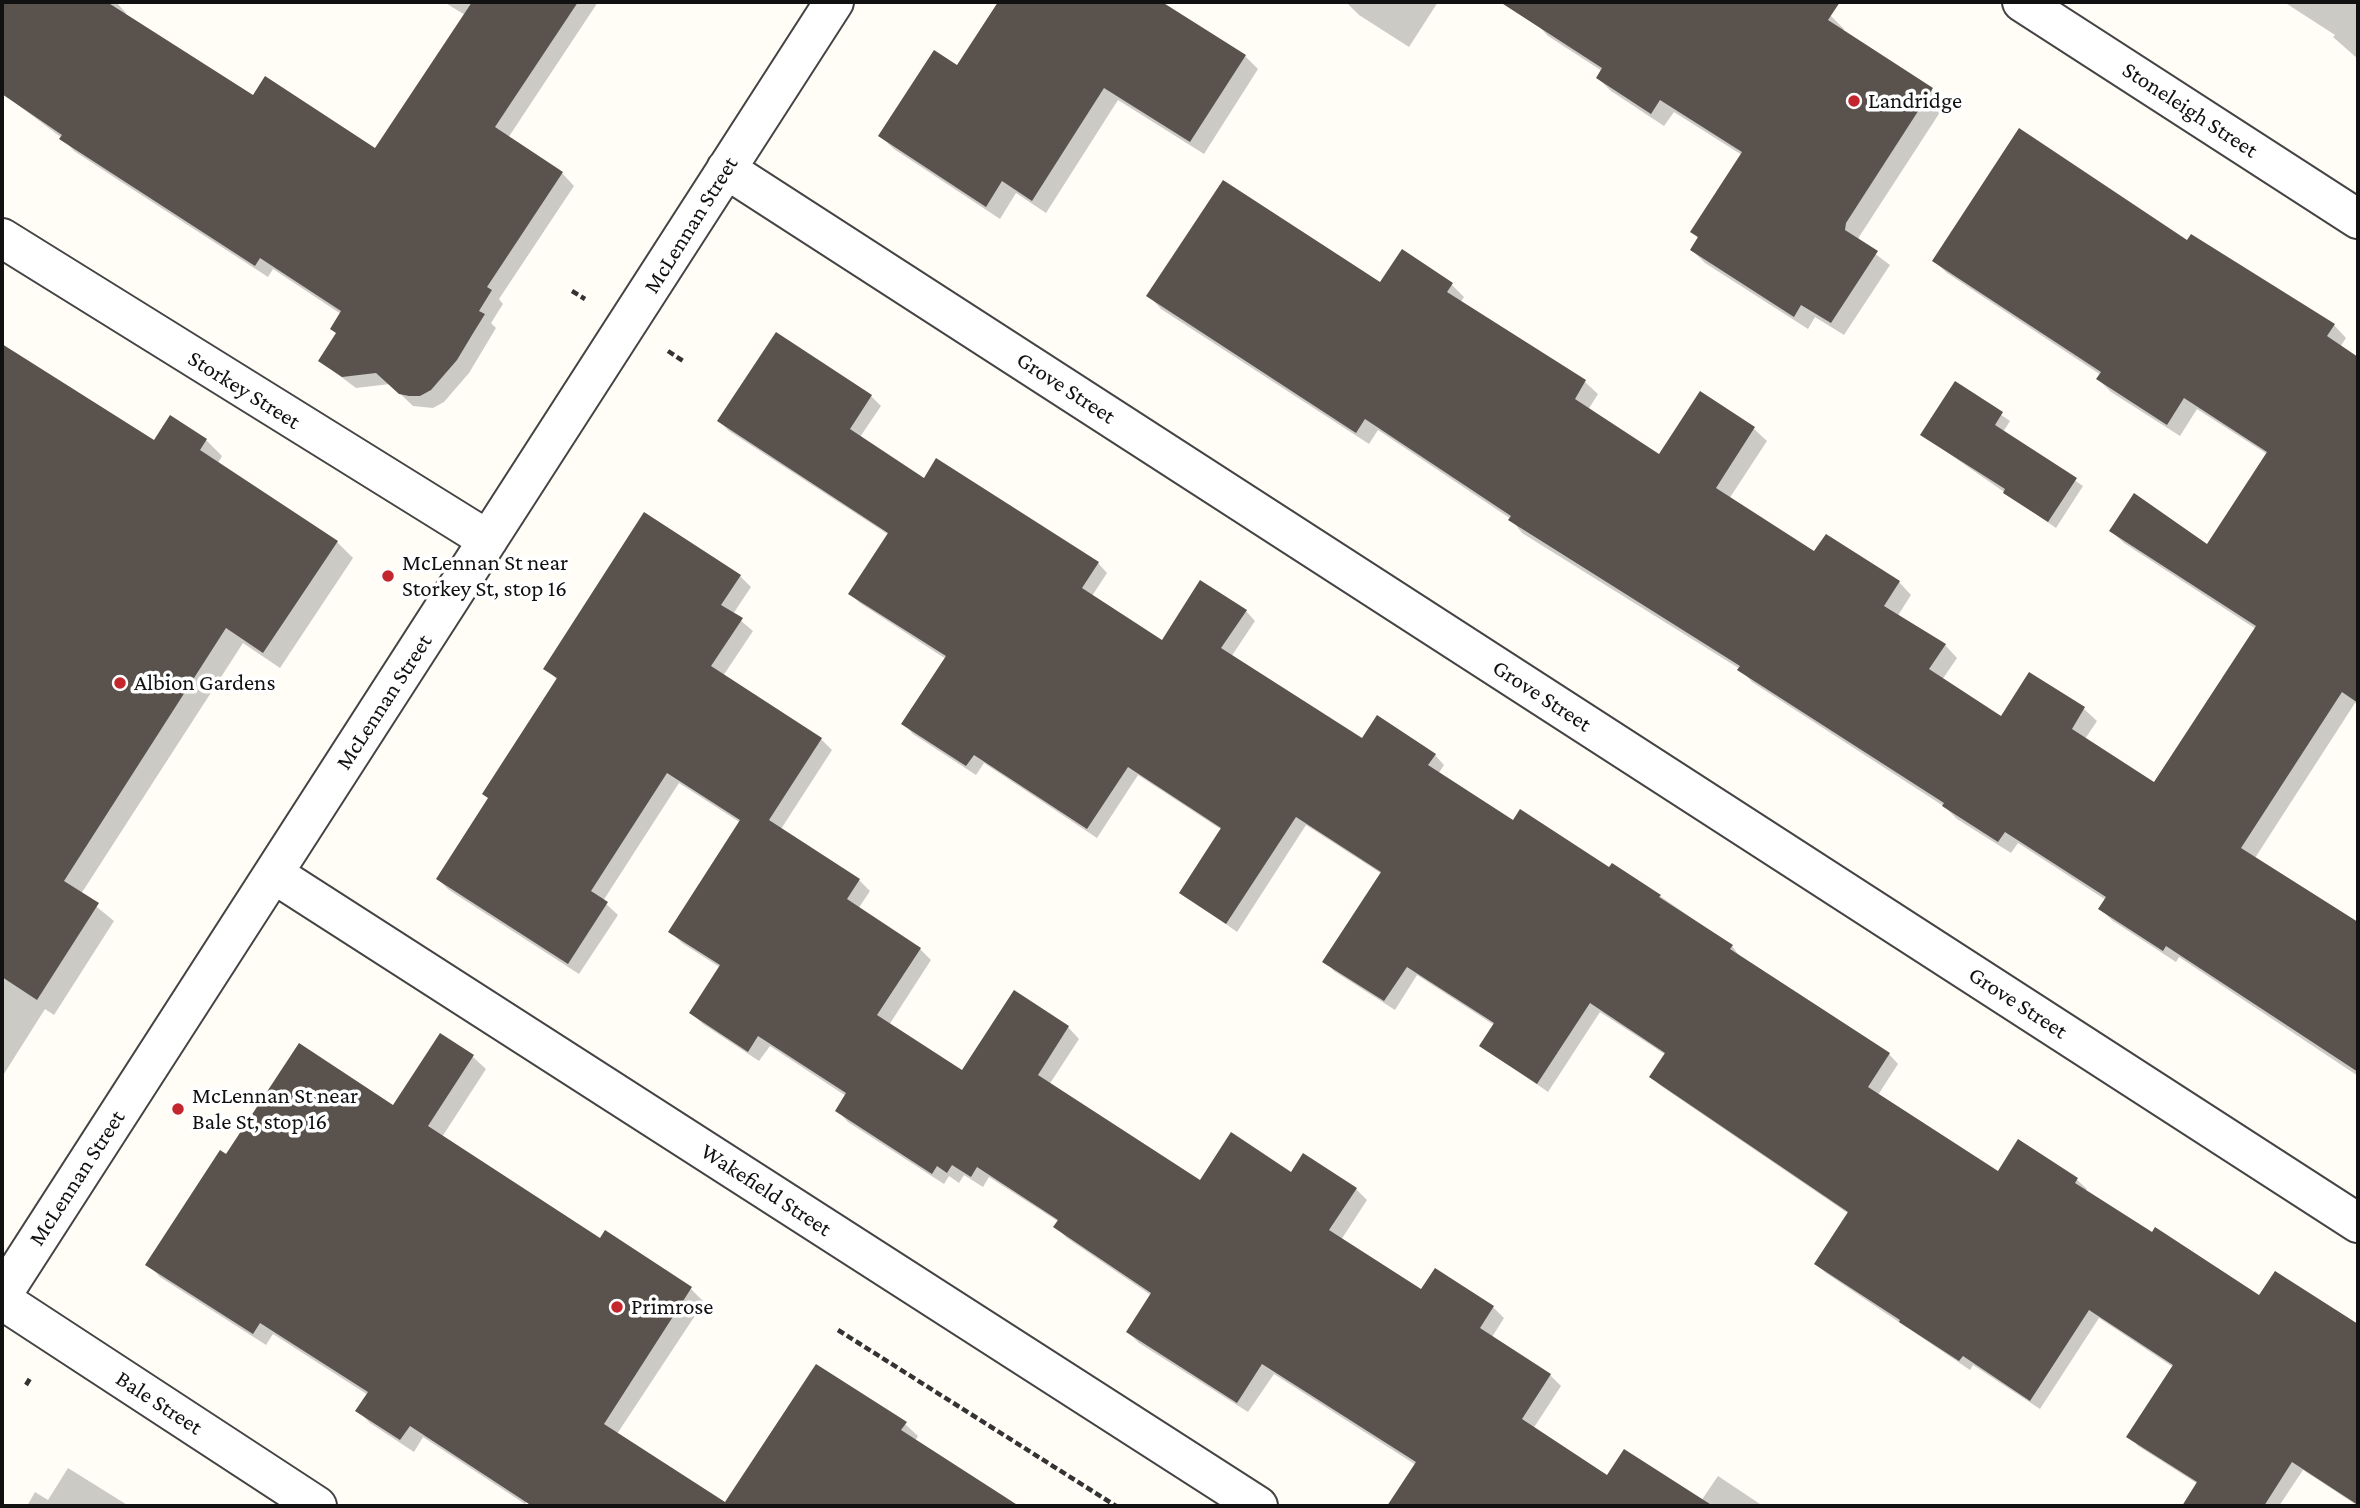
<!DOCTYPE html>
<html>
<head>
<meta charset="utf-8">
<style>
  body { margin:0 }
  #map { position:relative; width:2360px; height:1508px; overflow:hidden; background:#fffdf5; font-family:"Crimson Pro",serif }
  canvas { display:block }
  .frame { position:absolute; inset:0; border:4px solid #111; pointer-events:none }
</style>
</head>
<body>
<div id="map">
<canvas width="2360" height="1508"></canvas>
<div class="frame"></div>
</div>
<script>
const ctx = document.querySelector('canvas').getContext('2d');
ctx.lineJoin = 'round';
function fill(path, color) {
  ctx.fillStyle = color;
  ctx.fill(path, 'evenodd');
}
function stroke(path, color, width, dash) {
  ctx.strokeStyle = color;
  ctx.lineWidth = width;
  ctx.lineCap = dash ? 'butt' : 'round';
  ctx.setLineDash(dash || []);
  ctx.stroke(path);
}
function drawText(font, color, halo, rows, align = 'center') {
  ctx.font = font + ' "Crimson Pro",serif';
  ctx.lineWidth = 7;
  ctx.setLineDash([]);
  ctx.textBaseline = 'middle';
  ctx.strokeStyle = halo;
  ctx.fillStyle = color;
  for (const [text, x, y, turn = 0] of rows) {
    ctx.save();
    ctx.translate(x, y);
    ctx.rotate((+turn || 0) * Math.PI / 180);
    ctx.textAlign = isNaN(turn) ? turn : align;
    if (halo) ctx.strokeText(text, 0, 0);
    ctx.fillText(text, 0, 0);
    ctx.restore();
  }
}
fill(new Path2D(`
  M 2,2 L 116,2 L 126,13 L 125,15 L 253,98 L 376,150 L 465,15 L 444,2 L 598,2 L 508,138 L 562,173 L 574,186 L 499,299 L 503,304 L 491,323 L 496,328 L 469,373 L 444,402 L 433,408 L 413,406 L 390,384 L 356,388 L 320,361 L 338,334 L 341,314 L 273,269 L 268,277 L 132,189 L 74,151 L 62,138 L 2,93 Z
  M 1000,2 L 1159,2 L 1245,56 L 1258,69 L 1204,154 L 1118,100 L 1046,213 L 1016,193 L 1000,219 L 894,149 L 880,136 L 957,68 Z
  M 1346,2 L 1438,2 L 1409,47 L 1359,15 Z
  M 1532,2 L 1809,2 L 1831,16 L 1844,29 L 1843,32 L 1932,90 L 1946,103 L 1859,237 L 1858,241 L 1890,265 L 1844,335 L 1815,317 L 1808,329 L 1705,263 L 1692,250 L 1699,239 L 1693,232 L 1742,155 L 1674,112 L 1664,126 L 1611,91 L 1598,78 L 1602,71 L 1548,36 L 1535,22 L 1543,9 Z
  M 2284,2 L 2358,2 L 2358,59 L 2333,37 L 2335,35 Z
  M 2188,242 L 2334,325 L 2346,338 L 2340,347 L 2358,359 L 2358,705 L 2355,703 L 2255,858 L 2358,924 L 2358,1076 L 2179,957 L 2176,962 L 2113,921 L 2100,909 L 2106,900 L 2018,843 L 2011,853 L 1957,819 L 1945,807 L 1752,682 L 1740,669 L 1522,533 L 1511,519 L 1378,430 L 1369,444 L 1161,309 L 1149,296 L 1381,285 L 1452,285 L 1464,297 L 1460,303 L 1585,382 L 1598,394 L 1588,410 L 1660,456 L 1700,394 L 1754,429 L 1767,441 L 1729,499 L 1815,554 L 1899,582 L 1911,595 L 1897,617 L 1945,645 L 1957,658 L 1942,680 L 2001,719 L 2030,675 L 2084,709 L 2097,721 L 2085,739 L 2155,784 L 2256,629 L 2124,543 L 2111,531 L 2208,546 L 2267,454 L 2197,409 L 2180,436 L 2111,392 L 2098,379 L 2101,375 L 1947,273 L 1934,261 Z
  M 2,346 L 155,443 L 206,440 L 222,456 L 218,463 L 337,542 L 353,558 L 280,668 L 243,643 L 81,894 L 114,921 L 54,1015 L 45,1009 L 2,1077 L 2,497 L 14,478 L 2,468 Z
  M 1955,383 L 2010,421 L 2003,432 L 2083,486 L 2056,528 L 1922,435 Z
  M 871,396 L 881,406 L 860,437 L 924,480 L 1098,563 L 1107,573 L 1092,596 L 1162,642 L 1246,611 L 1255,621 L 1231,657 L 1363,740 L 1435,755 L 1444,765 L 1438,774 L 1513,823 L 1660,896 L 1732,946 L 1740,957 L 1889,1054 L 1898,1064 L 1878,1095 L 1998,1173 L 2077,1180 L 2087,1189 L 2085,1191 L 2260,1298 L 2358,1352 L 2358,1506 L 2303,1470 L 2279,1506 L 2184,1506 L 2198,1484 L 2138,1446 L 2129,1436 L 2173,1367 L 2099,1318 L 2040,1409 L 1973,1365 L 1970,1370 L 1826,1273 L 1816,1264 L 1849,1214 L 1661,1086 L 1651,1077 L 1666,1055 L 1600,1012 L 1548,1092 L 1481,1045 L 1494,1025 L 1417,975 L 1395,1010 L 1334,971 L 1325,961 L 1382,874 L 1306,825 L 1237,932 L 1181,892 L 1222,830 L 1138,775 L 1097,838 L 984,763 L 976,775 L 913,734 L 904,724 L 946,659 L 860,603 L 850,594 L 889,535 L 729,431 L 719,421 Z
  M 740,576 L 751,587 L 733,614 L 753,631 L 723,676 L 821,739 L 832,750 L 781,829 L 859,880 L 870,891 L 858,909 L 920,949 L 931,960 L 889,1025 L 963,1072 L 1014,992 L 1068,1027 L 1079,1039 L 1049,1085 L 1200,1183 L 1291,1174 L 1356,1189 L 1367,1200 L 1341,1240 L 1421,1292 L 1493,1307 L 1504,1318 L 1492,1337 L 1550,1375 L 1561,1386 L 1533,1429 L 1608,1478 L 1701,1501 L 1718,1476 L 1763,1506 L 1452,1506 L 1421,1486 L 1416,1465 L 1274,1374 L 1248,1412 L 1139,1343 L 1128,1332 L 1152,1296 L 1067,1238 L 1056,1227 L 1059,1222 L 989,1177 L 983,1187 L 964,1175 L 959,1183 L 949,1176 L 944,1184 L 848,1122 L 837,1110 L 846,1096 L 770,1046 L 759,1061 L 703,1024 L 691,1013 L 721,968 L 682,943 L 671,932 L 741,823 L 679,783 L 603,901 L 618,915 L 579,974 L 449,890 L 438,879 L 490,799 L 558,681 L 546,668 Z
  M 440,1035 L 473,1057 L 486,1069 L 442,1137 L 601,1240 L 606,1233 L 691,1289 L 704,1302 L 617,1434 L 726,1505 L 905,1424 L 918,1436 L 915,1441 L 1001,1497 L 1010,1506 L 544,1506 L 529,1497 L 525,1504 L 423,1437 L 414,1452 L 370,1423 L 358,1411 L 368,1395 L 273,1334 L 266,1345 L 160,1277 L 148,1264 L 226,1156 L 393,1107 Z
  M 68,1468 L 129,1506 L 27,1506 L 35,1492 L 48,1500 Z`), '#0003');
fill(new Path2D(`
  M 2,2 L 107,2 L 253,95 L 265,76 L 375,148 L 472,2 L 578,2 L 495,127 L 563,172 L 487,287 L 492,290 L 479,311 L 485,314 L 472,335 L 457,360 L 431,390 L 420,396 L 409,396 L 399,394 L 376,373 L 342,377 L 318,361 L 336,333 L 330,329 L 341,311 L 260,258 L 255,266 L 59,139 L 62,135 L 2,94 Z
  M 998,2 L 1162,2 L 1246,55 L 1190,142 L 1104,88 L 1032,201 L 1002,181 L 986,207 L 878,136 L 934,50 L 957,65 Z
  M 1500,2 L 1840,2 L 1828,20 L 1933,88 L 1846,223 L 1845,230 L 1878,251 L 1831,323 L 1801,305 L 1794,317 L 1690,250 L 1698,237 L 1690,232 L 1742,152 L 1660,100 L 1651,114 L 1596,78 L 1602,68 Z
  M 2019,128 L 2187,240 L 2191,234 L 2335,324 L 2327,336 L 2358,357 L 2358,703 L 2342,692 L 2241,848 L 2358,922 L 2358,1072 L 2166,946 L 2163,951 L 2098,909 L 2106,897 L 2005,832 L 1998,842 L 1942,806 L 1944,803 L 1737,670 L 1740,666 L 1508,520 L 1511,516 L 1365,419 L 1356,433 L 1146,296 L 1223,180 L 1380,282 L 1402,249 L 1453,283 L 1447,292 L 1586,380 L 1575,399 L 1659,454 L 1700,391 L 1755,427 L 1716,488 L 1814,551 L 1826,534 L 1900,581 L 1884,606 L 1946,644 L 1929,669 L 2001,716 L 2029,672 L 2085,707 L 2072,729 L 2154,782 L 2256,626 L 2109,531 L 2134,493 L 2207,544 L 2267,452 L 2184,398 L 2167,425 L 2096,379 L 2101,372 L 1932,261 Z
  M 776,332 L 872,395 L 850,429 L 924,478 L 936,458 L 1099,562 L 1082,588 L 1162,640 L 1200,580 L 1247,610 L 1221,648 L 1362,738 L 1377,715 L 1436,754 L 1428,765 L 1513,820 L 1520,809 L 1609,867 L 1612,863 L 1661,895 L 1659,897 L 1733,945 L 1730,949 L 1890,1053 L 1868,1087 L 1998,1171 L 2018,1139 L 2078,1178 L 2075,1183 L 2152,1232 L 2155,1227 L 2259,1295 L 2275,1271 L 2358,1324 L 2358,1505 L 2292,1462 L 2264,1506 L 2182,1506 L 2197,1482 L 2126,1437 L 2173,1365 L 2089,1310 L 2030,1401 L 1963,1356 L 1959,1361 L 1899,1322 L 1900,1320 L 1814,1264 L 1848,1212 L 1649,1077 L 1665,1053 L 1590,1003 L 1537,1084 L 1479,1046 L 1494,1023 L 1407,967 L 1384,1001 L 1322,962 L 1381,872 L 1296,817 L 1226,924 L 1179,893 L 1221,828 L 1128,767 L 1087,829 L 974,755 L 966,766 L 901,724 L 946,656 L 848,594 L 888,533 L 717,421 Z
  M 2,344 L 154,440 L 170,415 L 207,439 L 200,450 L 338,541 L 263,653 L 226,628 L 64,881 L 99,903 L 37,1000 L 2,977 Z
  M 1955,381 L 2003,412 L 1995,425 L 2077,478 L 2048,522 L 2003,493 L 2005,489 L 1920,435 Z
  M 644,512 L 741,575 L 721,605 L 743,618 L 711,666 L 822,738 L 769,820 L 860,879 L 847,899 L 921,948 L 877,1015 L 962,1070 L 1014,990 L 1069,1026 L 1038,1075 L 1200,1180 L 1231,1132 L 1291,1172 L 1303,1153 L 1357,1188 L 1329,1230 L 1421,1289 L 1435,1268 L 1494,1306 L 1480,1328 L 1551,1374 L 1522,1419 L 1607,1475 L 1624,1449 L 1713,1506 L 1387,1506 L 1416,1462 L 1262,1364 L 1237,1403 L 1126,1332 L 1151,1293 L 1053,1227 L 1058,1220 L 977,1167 L 971,1177 L 952,1165 L 947,1173 L 937,1166 L 932,1174 L 835,1111 L 846,1093 L 758,1036 L 748,1052 L 689,1013 L 720,965 L 668,932 L 740,820 L 667,773 L 591,891 L 608,902 L 568,964 L 436,879 L 488,798 L 482,794 L 557,678 L 543,669 Z
  M 440,1033 L 474,1055 L 428,1126 L 600,1238 L 605,1230 L 692,1287 L 604,1424 L 725,1502 L 816,1364 L 907,1422 L 901,1430 L 1019,1506 L 532,1506 L 410,1426 L 400,1440 L 355,1411 L 368,1392 L 260,1323 L 253,1334 L 145,1265 L 220,1150 L 226,1154 L 299,1043 L 393,1105 Z`), '#5a524d');
const minor = new Path2D(`
  M 2022,2 L 2358,219
  M 726,169 L 2358,1223
  M 2,238 L 488,540
  M 274,874 L 1258,1506
  M 2,1295 L 834,2
  M 2,1300 L 317,1506`);
stroke(minor, '#444', 42);
stroke(new Path2D(`
  M 572,291 L 585,299
  M 668,351 L 683,361
  M 838,1330 L 1116,1506
  M 26,1385 L 31,1377`), '#333', 4.5, [7, 3.5]);
stroke(minor, '#fff', 38);
for (const [x, y, r, color] of [
  [1854,101,7,"#c4262e"],
  [388,576,7,"#c4262e"],
  [120,683,7,"#c4262e"],
  [178,1109,7,"#c4262e"],
  [617,1307,7,"#c4262e"]
]) {
  const dot = new Path2D();
  dot.arc(x, y, r, 0, 2 * Math.PI);
  ctx.fillStyle = color;
  ctx.fill(dot);
  stroke(dot, '#fff', 2.5);
}
drawText('23px', '#111', '#fff', [
  ["Landridge",1868,101],
  ["McLennan St near",402,563],
  ["Storkey St, stop 16",402,589],
  ["Albion Gardens",134,683],
  ["McLennan St near",192,1096],
  ["Bale St, stop 16",192,1122],
  ["Primrose",631,1307]
], 'left');
drawText('23px', '#111', '#fff', [
  ["Stoneleigh Street",2190,110,33],
  ["McLennan Street",691,225,-58],
  ["Grove Street",1066,388,33],
  ["Storkey Street",244,390,32],
  ["Grove Street",1542,696,33],
  ["McLennan Street",384,702,-57],
  ["Grove Street",2018,1003,33],
  ["McLennan Street",77,1178,-57],
  ["Wakefield Street",766,1190,33],
  ["Bale Street",159,1403,33]
]);
</script>
</body>
</html>
